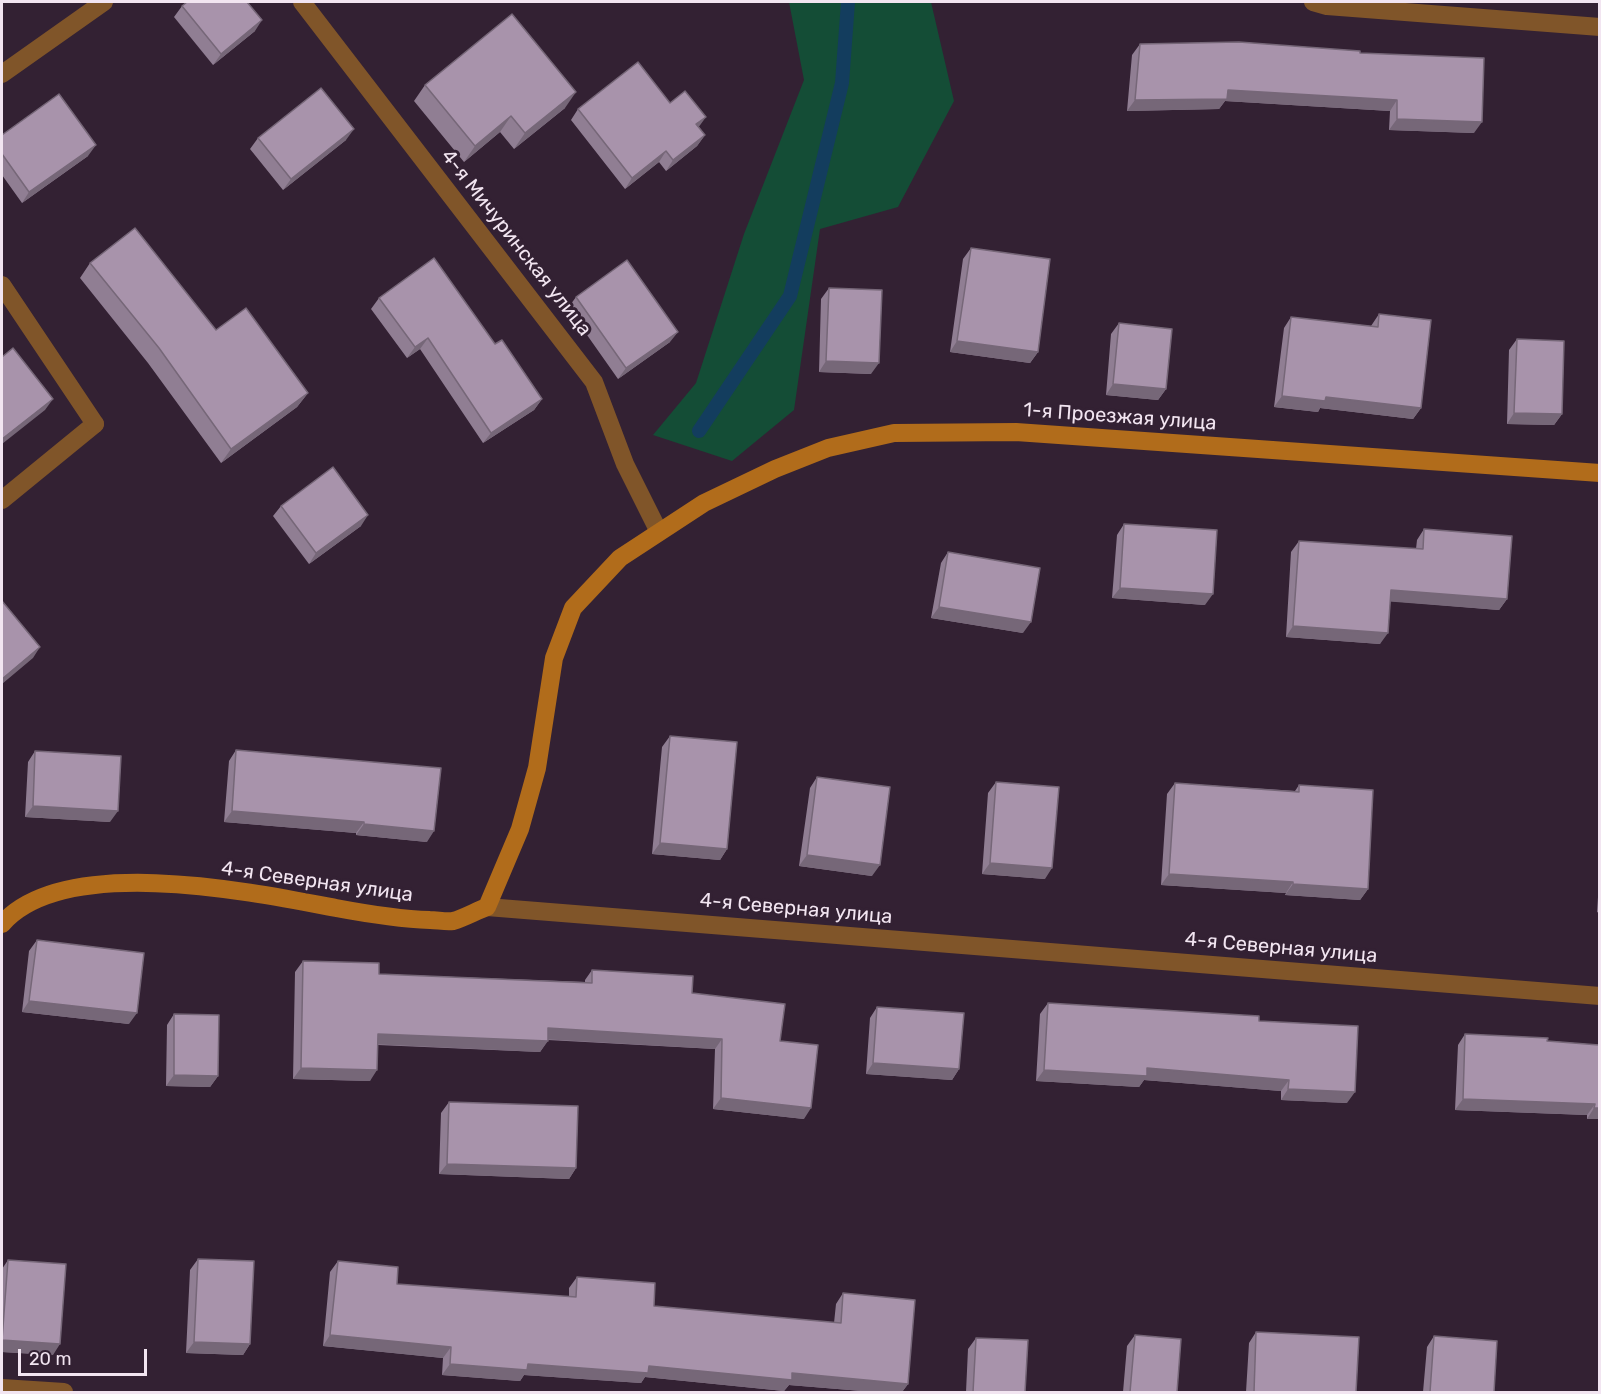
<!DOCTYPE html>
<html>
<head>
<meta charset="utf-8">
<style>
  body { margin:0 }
  #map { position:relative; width:1601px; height:1394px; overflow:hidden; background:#332133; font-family:Rubik,sans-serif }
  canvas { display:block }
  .frame { position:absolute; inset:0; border:3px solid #f2e5f1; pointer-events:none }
  .scale { position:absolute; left:18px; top:1349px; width:129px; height:27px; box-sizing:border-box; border:3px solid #f2e5f1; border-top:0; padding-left:8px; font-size:18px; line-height:21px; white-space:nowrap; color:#f2e5f1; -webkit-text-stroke:4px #332133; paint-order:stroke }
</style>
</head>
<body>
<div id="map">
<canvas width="1601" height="1394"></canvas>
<div class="frame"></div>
<div class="scale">20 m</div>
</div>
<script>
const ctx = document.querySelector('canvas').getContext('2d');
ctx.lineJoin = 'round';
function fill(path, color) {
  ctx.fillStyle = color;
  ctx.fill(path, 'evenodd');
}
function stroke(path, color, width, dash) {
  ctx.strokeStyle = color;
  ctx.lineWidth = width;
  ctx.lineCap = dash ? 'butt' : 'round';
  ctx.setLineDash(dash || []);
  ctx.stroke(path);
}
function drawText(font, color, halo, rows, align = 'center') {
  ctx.font = font + ' Rubik,sans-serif';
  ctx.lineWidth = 6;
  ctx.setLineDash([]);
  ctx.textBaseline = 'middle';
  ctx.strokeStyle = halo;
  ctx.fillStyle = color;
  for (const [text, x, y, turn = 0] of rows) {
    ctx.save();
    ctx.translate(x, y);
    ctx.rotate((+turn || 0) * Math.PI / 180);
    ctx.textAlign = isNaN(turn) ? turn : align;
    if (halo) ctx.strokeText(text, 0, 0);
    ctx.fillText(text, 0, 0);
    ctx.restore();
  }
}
fill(new Path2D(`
  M 789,2 L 931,2 L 954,101 L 898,207 L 820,229 L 794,410 L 732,461 L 653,435 L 696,383 L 744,234 L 804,80 Z`), '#144d36');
stroke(new Path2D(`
  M 699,431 L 790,296 L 842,83 L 848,2`), '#133d5e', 14);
stroke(new Path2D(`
  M 2,500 L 95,424`), '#805529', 18);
stroke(new Path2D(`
  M 302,2 L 594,382 L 625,464 L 659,532
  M 1313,2 L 1327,6 L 1600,27
  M 2,74 L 104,2
  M 2,285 L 95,424
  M 487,907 L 1600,996
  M 2,1388 L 64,1392`), '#805529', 18);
stroke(new Path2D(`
  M 2,924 C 64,853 253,892 336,908 C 368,914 398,919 430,920 C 437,920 446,922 453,921 C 464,918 476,911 487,907 L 520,829 L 537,768 L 554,658 L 573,608 L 620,558 L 704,503 L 775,469 L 828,448 L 894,433 L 1016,432 L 1600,473`), '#b16c1b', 18);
fill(new Path2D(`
  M 182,6 L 255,31 L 213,65 L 174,17 Z
  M 1140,44 L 1360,53 L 1474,133 L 1389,130 L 1390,111 L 1225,101 L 1219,109 L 1127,111 L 1132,55 Z
  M 425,85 L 565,108 L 514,149 L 500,132 L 464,162 L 414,101 Z
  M 670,103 L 699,127 L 705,135 L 697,146 L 666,171 L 659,162 L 625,189 L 571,120 L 578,109 Z
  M 2,135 L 88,156 L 22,203 L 2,175 Z
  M 258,138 L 346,140 L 283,190 L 250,149 Z
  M 971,248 L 1038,352 L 1030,363 L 950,352 L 963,259 Z
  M 90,263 L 216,330 L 308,393 L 297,407 L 221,463 L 148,363 L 80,278 Z
  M 829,288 L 871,374 L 819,372 L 821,299 Z
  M 576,297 L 670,342 L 618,379 L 568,308 Z
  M 379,298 L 495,344 L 542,399 L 534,410 L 483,443 L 420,349 L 407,358 L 371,309 Z
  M 1379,314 L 1421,408 L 1413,419 L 1320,408 L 1318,412 L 1274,407 L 1284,328 L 1291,317 L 1371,326 Z
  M 1119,323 L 1166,389 L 1158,400 L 1106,395 L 1111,334 Z
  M 1517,339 L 1562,414 L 1554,425 L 1507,424 L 1509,350 Z
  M 281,506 L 361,526 L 309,564 L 273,516 Z
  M 1124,524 L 1205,605 L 1112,598 L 1117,535 Z
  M 1424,529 L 1507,599 L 1499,610 L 1390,601 L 1380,644 L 1286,637 L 1291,552 L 1299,541 L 1416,549 L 1417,540 Z
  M 948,552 L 1023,633 L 931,618 L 941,563 Z
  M 670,736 L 727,849 L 720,860 L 652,854 L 662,747 Z
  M 236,750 L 427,842 L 356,835 L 356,833 L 224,822 L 229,761 Z
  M 35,751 L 110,822 L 25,817 L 28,762 Z
  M 817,777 L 872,876 L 799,866 L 810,788 Z
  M 996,782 L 1045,879 L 982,874 L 988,793 Z
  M 1175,783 L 1295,791 L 1299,785 L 1368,889 L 1360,900 L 1285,895 L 1286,893 L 1161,885 L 1167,794 Z
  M 1599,882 L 1599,913 L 1597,912 Z
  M 37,940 L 129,1024 L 22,1012 L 29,951 Z
  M 303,961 L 379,974 L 585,982 L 585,980 L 592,970 L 692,993 L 780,1041 L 804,1119 L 713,1109 L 715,1049 L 548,1040 L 540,1052 L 378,1045 L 370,1081 L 293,1079 L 295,972 Z
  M 1048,1003 L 1259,1021 L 1347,1103 L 1281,1100 L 1281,1091 L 1144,1080 L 1139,1087 L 1036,1081 L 1040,1014 Z
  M 877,1007 L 959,1069 L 952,1080 L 866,1074 L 870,1018 Z
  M 174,1014 L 218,1076 L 210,1087 L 166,1086 L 167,1025 Z
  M 1465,1034 L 1599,1045 L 1599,1119 L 1587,1119 L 1587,1115 L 1455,1110 L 1458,1045 Z
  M 449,1102 L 576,1168 L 569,1179 L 439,1174 L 441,1113 Z
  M 198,1259 L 250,1344 L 243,1355 L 186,1353 L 190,1270 Z
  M 8,1260 L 53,1355 L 2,1352 L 2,1269 Z
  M 338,1261 L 397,1284 L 569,1297 L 569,1288 L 577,1277 L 654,1306 L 834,1323 L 836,1304 L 843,1293 L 908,1384 L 902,1392 L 874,1392 L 789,1385 L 784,1391 L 645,1377 L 641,1383 L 524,1375 L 520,1381 L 442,1375 L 443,1358 L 323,1346 L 330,1272 Z
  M 1256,1332 L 1356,1392 L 1246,1392 L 1249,1343 Z
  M 1135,1335 L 1177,1392 L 1123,1392 L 1127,1346 Z
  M 1434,1336 L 1494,1392 L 1423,1392 L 1427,1347 Z
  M 976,1338 L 1025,1392 L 966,1392 L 968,1349 Z`), '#907e93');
fill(new Path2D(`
  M 262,20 L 255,31 L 213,65 L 221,54 Z
  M 1228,90 L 1397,100 L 1390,111 L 1225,101 L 1219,109 L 1127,111 L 1135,100 Z
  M 576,92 L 565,108 L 514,149 L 525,133 Z
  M 511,116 L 500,132 L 464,162 L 475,146 Z
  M 706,117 L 698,128 L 696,124 Z
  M 1397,119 L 1482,122 L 1474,133 L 1389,130 Z
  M 354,129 L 346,140 L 283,190 L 291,179 Z
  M 705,135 L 697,146 L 666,171 L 673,160 Z
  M 96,145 L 88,156 L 22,203 L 29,192 Z
  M 666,151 L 659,162 L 625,189 L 632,178 Z
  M 678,332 L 670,342 L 618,379 L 626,368 Z
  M 428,338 L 420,349 L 407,358 L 415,347 Z
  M 957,341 L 1038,352 L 1030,363 L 950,352 Z
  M 826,361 L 879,363 L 871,374 L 819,372 Z
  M 1113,384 L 1166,389 L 1158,400 L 1106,395 Z
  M 308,393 L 297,407 L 221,463 L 231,449 Z
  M 1282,396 L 1326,397 L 1421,408 L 1413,419 L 1320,408 L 1318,412 L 1274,407 Z
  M 53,399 L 45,410 L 2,444 L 2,439 Z
  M 542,399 L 534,410 L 483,443 L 491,433 Z
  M 1514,413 L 1562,414 L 1554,425 L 1507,424 Z
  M 368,515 L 361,526 L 309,564 L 316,553 Z
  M 1120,588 L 1213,594 L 1205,605 L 1112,598 Z
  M 1391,590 L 1507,599 L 1499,610 L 1383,601 Z
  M 939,607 L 1031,622 L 1023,633 L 931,618 Z
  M 1293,626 L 1388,633 L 1380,644 L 1286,637 Z
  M 40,647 L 33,658 L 2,684 L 2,679 Z
  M 33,806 L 118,811 L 110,822 L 25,817 Z
  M 232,811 L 364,822 L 356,833 L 224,822 Z
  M 364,824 L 434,831 L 427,842 L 356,835 Z
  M 660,843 L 727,849 L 720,860 L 652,854 Z
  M 807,855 L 880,865 L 872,876 L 799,866 Z
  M 990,863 L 1052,868 L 1045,879 L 982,874 Z
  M 1169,874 L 1293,882 L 1286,893 L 1161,885 Z
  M 1293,884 L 1368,889 L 1360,900 L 1285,895 Z
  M 29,1001 L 137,1013 L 129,1024 L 22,1012 Z
  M 548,1028 L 722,1039 L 715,1049 L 541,1039 Z
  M 378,1034 L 548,1041 L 540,1052 L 370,1044 Z
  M 873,1063 L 959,1069 L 952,1080 L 866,1074 Z
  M 301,1068 L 377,1070 L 370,1081 L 293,1079 Z
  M 1147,1068 L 1289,1080 L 1281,1091 L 1144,1080 L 1139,1087 L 1036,1081 L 1044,1070 Z
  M 174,1075 L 218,1076 L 210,1087 L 166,1086 Z
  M 1288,1089 L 1355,1092 L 1347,1103 L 1281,1100 Z
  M 721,1098 L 811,1108 L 804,1119 L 713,1109 Z
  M 1463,1099 L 1595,1104 L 1587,1115 L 1455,1110 Z
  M 1594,1108 L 1599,1108 L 1599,1119 L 1587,1119 Z
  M 447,1164 L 576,1168 L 569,1179 L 439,1174 Z
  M 330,1335 L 451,1347 L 443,1358 L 323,1346 Z
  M 2,1340 L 60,1344 L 53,1355 L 2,1352 Z
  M 194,1342 L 250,1344 L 243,1355 L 186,1353 Z
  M 450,1364 L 528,1364 L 649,1366 L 792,1373 L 908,1384 L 902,1392 L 874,1392 L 789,1385 L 784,1391 L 645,1377 L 641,1383 L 524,1375 L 520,1381 L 442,1375 Z`), '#766778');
const building = new Path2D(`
  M 187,2 L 247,2 L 262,20 L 221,54 L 182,6 Z
  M 512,14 L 576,92 L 525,133 L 511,116 L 475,146 L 425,85 Z
  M 1239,42 L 1360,51 L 1360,53 L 1484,58 L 1482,122 L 1397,119 L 1397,100 L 1228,90 L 1227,99 L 1135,100 L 1140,44 Z
  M 638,62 L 670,103 L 685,91 L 706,117 L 696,124 L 705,135 L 673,160 L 666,151 L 632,178 L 578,109 Z
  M 321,88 L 354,129 L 291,179 L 258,138 Z
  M 59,94 L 96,145 L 29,192 L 2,154 L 2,135 Z
  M 135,228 L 216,330 L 246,308 L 308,393 L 231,449 L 159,348 L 90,263 Z
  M 971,248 L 1050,259 L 1038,352 L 957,341 Z
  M 434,258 L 495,344 L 502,340 L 542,399 L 491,433 L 428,338 L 415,347 L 379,298 Z
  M 627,260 L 678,332 L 626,368 L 576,297 Z
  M 829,288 L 882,290 L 879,363 L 826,361 Z
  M 1379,314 L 1431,320 L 1421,408 L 1326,397 L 1325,401 L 1282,396 L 1291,317 L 1378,327 Z
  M 1119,323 L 1172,329 L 1166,389 L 1113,384 Z
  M 1517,339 L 1564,341 L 1562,414 L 1514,413 Z
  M 13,348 L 53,399 L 2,439 L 2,357 Z
  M 333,467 L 368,515 L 316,553 L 281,506 Z
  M 1124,524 L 1217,530 L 1213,594 L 1120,588 Z
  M 1424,529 L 1512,536 L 1507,599 L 1391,590 L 1388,633 L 1293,626 L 1299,541 L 1423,549 Z
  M 948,552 L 1040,568 L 1031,622 L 939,607 Z
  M 2,601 L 40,647 L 2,679 Z
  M 670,736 L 737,742 L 727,849 L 660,843 Z
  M 236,750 L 441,768 L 434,831 L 364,824 L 364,822 L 232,811 Z
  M 35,751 L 121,756 L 118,811 L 33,806 Z
  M 817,777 L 890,787 L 880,865 L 807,855 Z
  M 996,782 L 1059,787 L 1052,868 L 990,863 Z
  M 1175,783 L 1299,792 L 1299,785 L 1373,790 L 1368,889 L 1293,884 L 1293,882 L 1169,874 Z
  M 37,940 L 144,953 L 137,1013 L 29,1001 Z
  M 303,961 L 379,963 L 379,974 L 592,983 L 592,970 L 693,976 L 692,993 L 785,1004 L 780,1041 L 818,1045 L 811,1108 L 721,1098 L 722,1039 L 548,1028 L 548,1041 L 378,1034 L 377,1070 L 301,1068 Z
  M 1048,1003 L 1259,1016 L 1259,1021 L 1358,1026 L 1355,1092 L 1288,1089 L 1289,1080 L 1147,1068 L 1147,1076 L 1044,1070 Z
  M 877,1007 L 964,1013 L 959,1069 L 873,1063 Z
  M 174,1014 L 219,1015 L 218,1076 L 174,1075 Z
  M 1465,1034 L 1548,1038 L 1547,1041 L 1599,1045 L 1599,1108 L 1594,1108 L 1595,1104 L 1463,1099 Z
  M 449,1102 L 578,1106 L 576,1168 L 447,1164 Z
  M 198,1259 L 254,1261 L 250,1344 L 194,1342 Z
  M 8,1260 L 66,1264 L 60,1344 L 2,1340 Z
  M 338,1261 L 398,1267 L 397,1284 L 576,1297 L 577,1277 L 655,1283 L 654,1306 L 841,1323 L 843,1293 L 915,1300 L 908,1384 L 792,1373 L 792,1380 L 649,1366 L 648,1373 L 528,1364 L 527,1370 L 450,1364 L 451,1347 L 330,1335 Z
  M 1256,1332 L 1359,1337 L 1356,1392 L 1254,1392 Z
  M 1135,1335 L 1181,1339 L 1177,1392 L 1130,1392 Z
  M 1434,1336 L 1497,1341 L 1494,1392 L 1430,1392 Z
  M 976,1338 L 1028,1340 L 1025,1392 L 973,1392 Z`);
fill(building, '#a893ab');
stroke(building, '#766778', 1.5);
drawText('20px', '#f2e5f1', '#332133', [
  ["4-я Мичуринская улица",516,243,52],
  ["1-я Проезжая улица",1120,417,4],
  ["4-я Северная улица",317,882,8],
  ["4-я Северная улица",796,909,5],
  ["4-я Северная улица",1281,948,5]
]);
</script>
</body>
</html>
